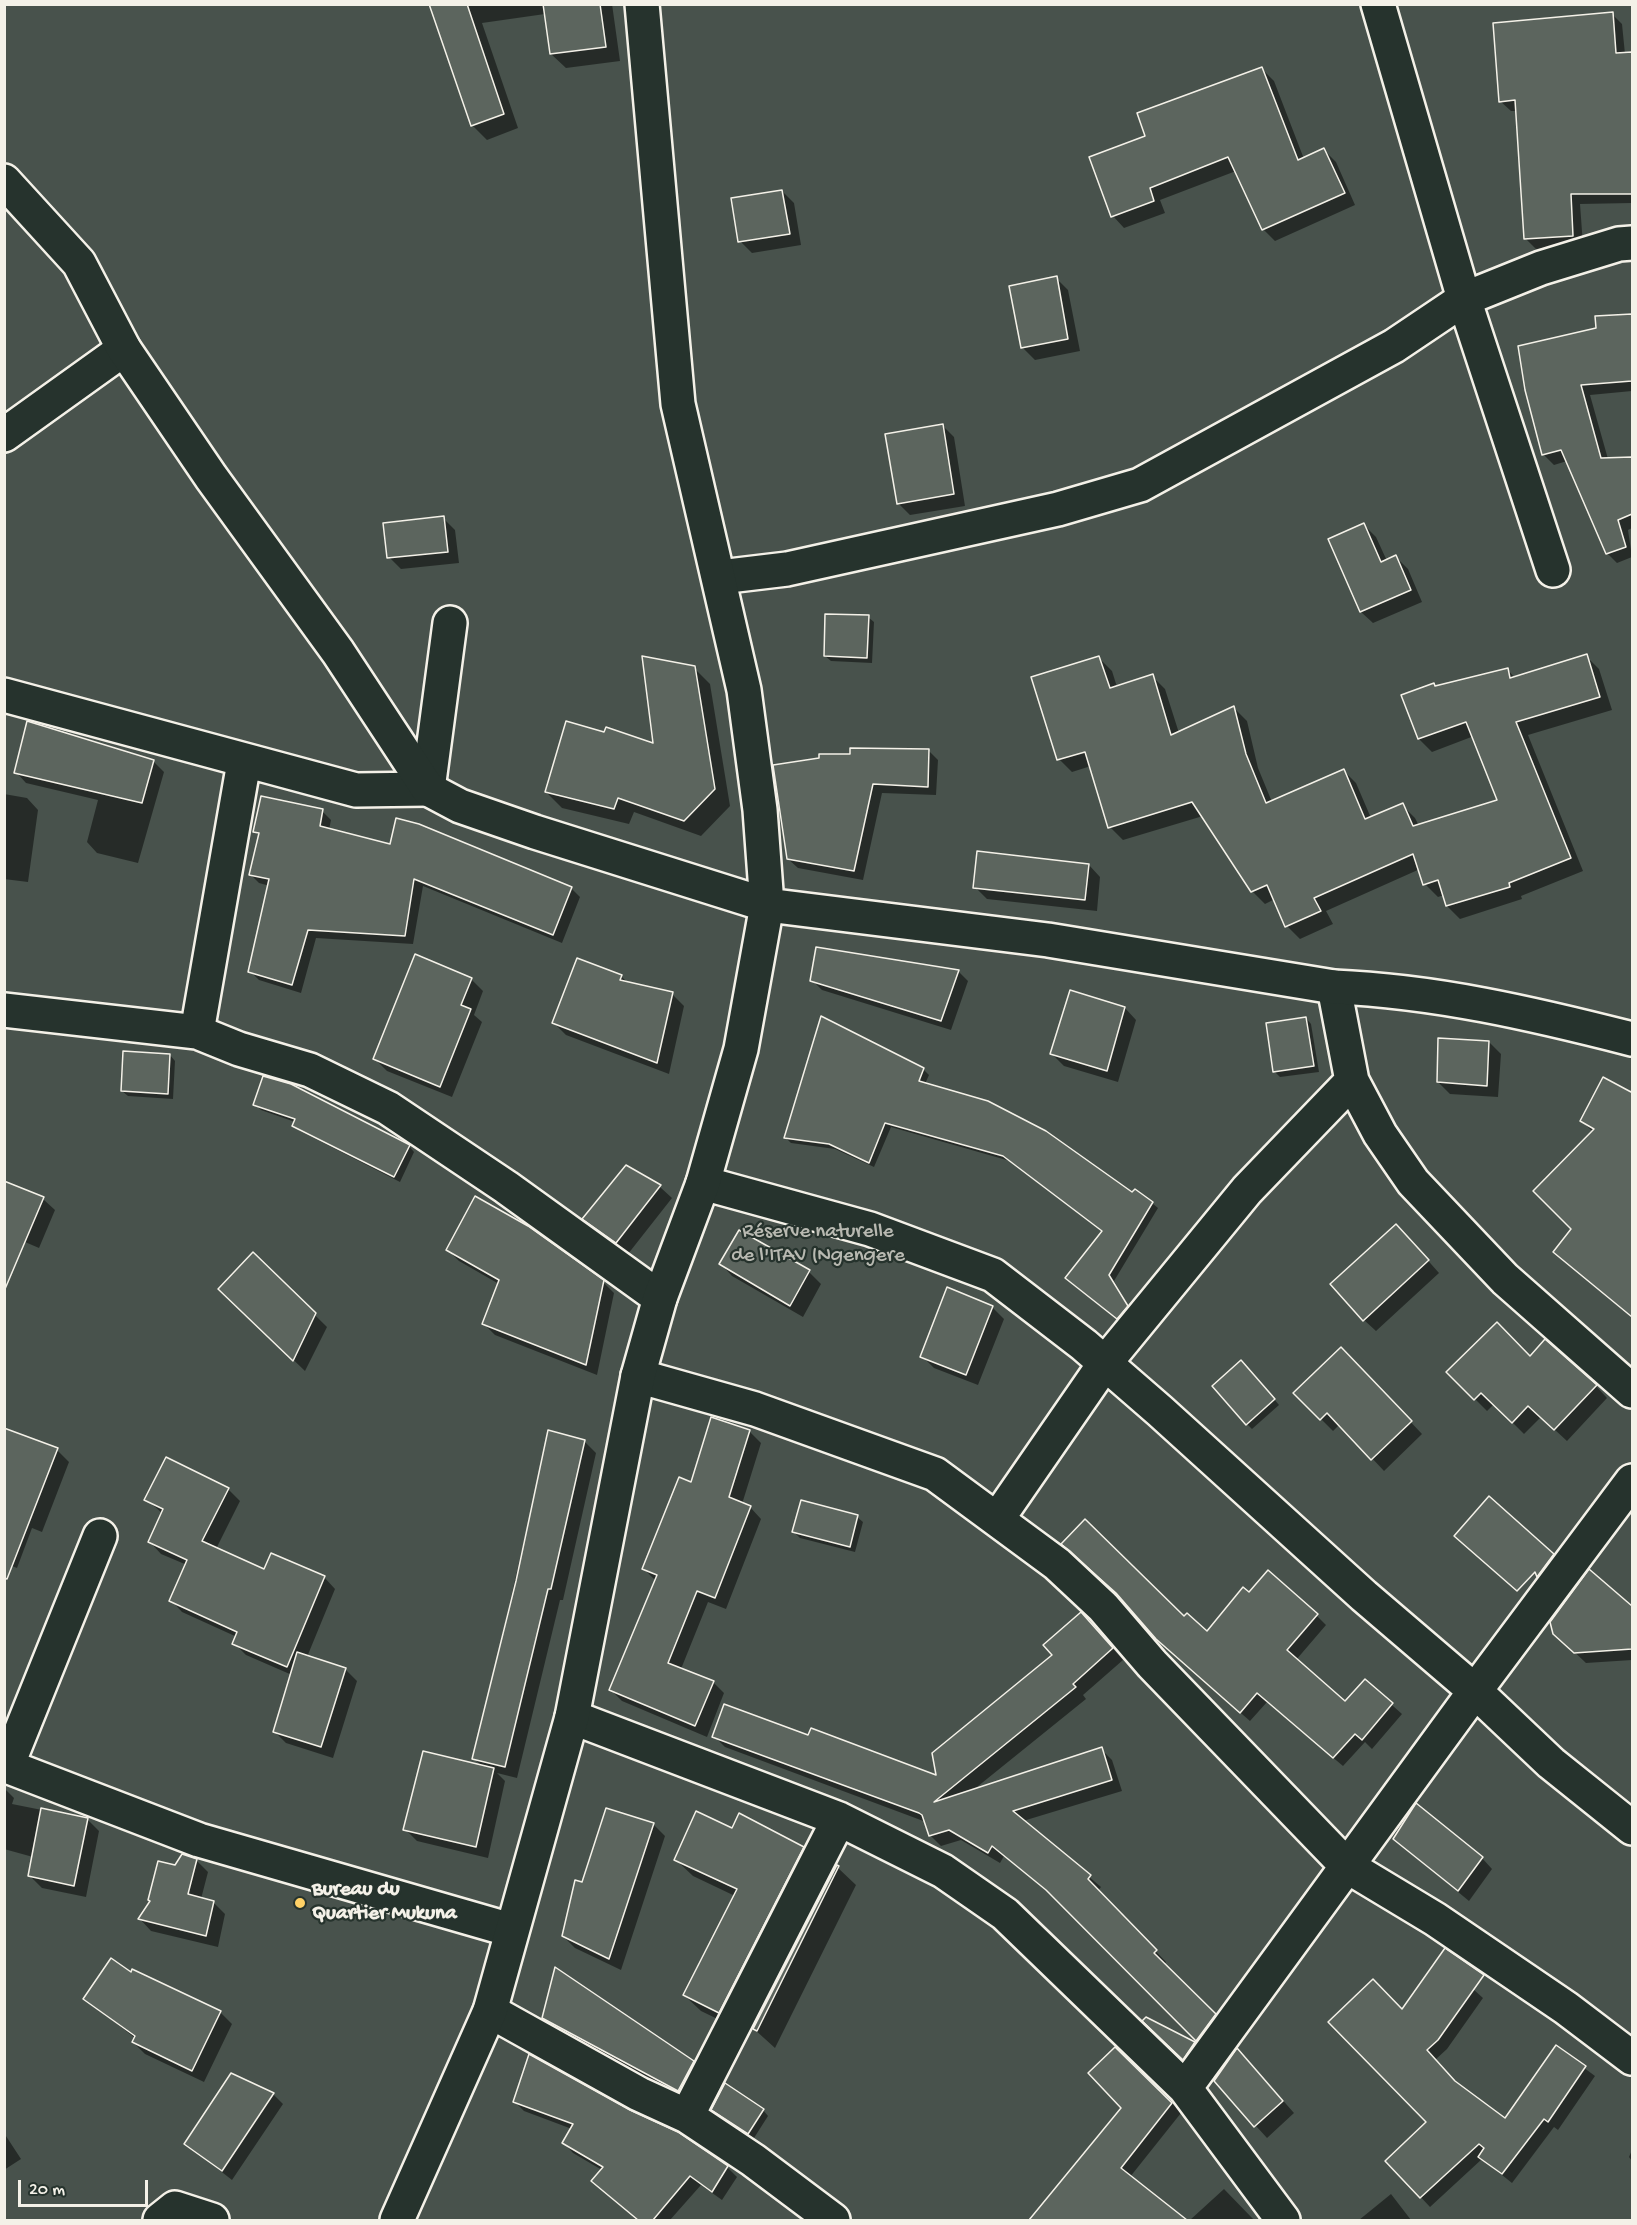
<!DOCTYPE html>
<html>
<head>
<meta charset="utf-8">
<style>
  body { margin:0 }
  #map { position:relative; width:1637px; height:2225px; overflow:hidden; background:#2e3b34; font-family:"Gochi Hand",sans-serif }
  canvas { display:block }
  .frame { position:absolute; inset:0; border:6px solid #f4f1e8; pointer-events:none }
  .scale { position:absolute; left:18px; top:2180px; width:130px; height:27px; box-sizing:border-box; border:3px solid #f4f1e8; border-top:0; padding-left:8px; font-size:18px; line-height:21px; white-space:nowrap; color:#f4f1e8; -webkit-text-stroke:4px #26332d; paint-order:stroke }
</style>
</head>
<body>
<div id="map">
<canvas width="1637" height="2225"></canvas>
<div class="frame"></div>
<div class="scale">20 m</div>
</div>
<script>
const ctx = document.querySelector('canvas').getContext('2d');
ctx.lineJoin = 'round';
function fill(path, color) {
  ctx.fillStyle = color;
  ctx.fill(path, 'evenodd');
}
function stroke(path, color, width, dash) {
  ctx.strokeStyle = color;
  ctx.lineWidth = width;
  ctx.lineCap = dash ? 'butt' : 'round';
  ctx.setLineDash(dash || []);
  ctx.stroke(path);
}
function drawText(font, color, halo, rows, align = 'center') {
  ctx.font = font + ' "Gochi Hand",sans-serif';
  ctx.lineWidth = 4.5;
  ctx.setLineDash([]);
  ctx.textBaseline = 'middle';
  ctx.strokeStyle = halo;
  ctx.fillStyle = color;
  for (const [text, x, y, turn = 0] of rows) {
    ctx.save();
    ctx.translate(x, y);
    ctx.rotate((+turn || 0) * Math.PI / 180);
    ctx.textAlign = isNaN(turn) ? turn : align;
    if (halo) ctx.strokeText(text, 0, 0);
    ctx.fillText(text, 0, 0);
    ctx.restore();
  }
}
fill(new Path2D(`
  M 5,5 L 1632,5 L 1632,2220 L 5,2220 Z`), '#48524c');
fill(new Path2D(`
  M 430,4 L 612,4 L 620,61 L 566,68 L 551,54 L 545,14 L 482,23 L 518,128 L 487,140 L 472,125 Z
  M 1612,14 L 1622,24 L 1625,54 L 1632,53 L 1632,203 L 1580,204 L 1583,245 L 1536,249 L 1525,238 L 1517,111 L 1511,111 L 1500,101 Z
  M 1262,69 L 1274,81 L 1304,159 L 1324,150 L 1336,162 L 1355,205 L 1275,241 L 1263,229 L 1236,171 L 1160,200 L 1165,213 L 1124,228 L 1113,216 Z
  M 782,191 L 794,203 L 801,245 L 752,253 L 740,241 Z
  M 1056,278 L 1068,290 L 1080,351 L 1035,360 L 1023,348 Z
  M 1632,315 L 1632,391 L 1590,395 L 1608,459 L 1632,458 L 1632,528 L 1628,530 L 1632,557 L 1617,563 L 1607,553 L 1567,461 L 1554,465 L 1544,455 L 1526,390 L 1598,329 L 1597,318 Z
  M 942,425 L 954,437 L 965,506 L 910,515 L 898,503 Z
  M 443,518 L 455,530 L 459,563 L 401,569 L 389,557 Z
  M 1364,525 L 1376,537 L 1387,561 L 1396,557 L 1408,569 L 1422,602 L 1373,623 L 1361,612 Z
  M 868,617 L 874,622 L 872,663 L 831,661 L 825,656 Z
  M 1586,656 L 1599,669 L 1612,710 L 1528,735 L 1583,871 L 1521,896 L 1522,899 L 1460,919 L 1447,906 L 1444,895 L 1438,897 L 1425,884 L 1420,869 L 1326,911 L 1333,924 L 1300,939 L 1287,926 L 1275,899 L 1265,904 L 1252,891 L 1203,816 L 1123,840 L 1110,827 L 1091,766 L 1072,772 L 1059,759 L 1099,658 L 1112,671 L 1117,687 L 1152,676 L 1165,689 L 1179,733 L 1234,708 L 1247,721 L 1258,768 L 1272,802 L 1343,770 L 1356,783 L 1371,818 L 1402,805 L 1415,818 L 1419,826 L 1499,801 L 1474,736 L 1432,752 L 1419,739 L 1436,687 L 1508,670 L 1515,678 Z
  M 694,668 L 710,684 L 730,806 L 701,836 L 634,812 L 629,824 L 562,808 L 546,792 L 654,746 Z
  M 929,751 L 938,760 L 936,795 L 882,793 L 863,880 L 798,868 L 788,859 L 775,766 Z
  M 153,761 L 164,772 L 138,863 L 97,853 L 87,842 L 98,800 L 26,783 L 16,772 Z
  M 4,794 L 27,798 L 38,810 L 28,882 L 4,879 Z
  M 322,811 L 331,820 L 329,830 L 571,888 L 580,897 L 562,943 L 423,886 L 413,944 L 316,938 L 301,993 L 259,980 L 250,971 L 270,886 L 259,883 L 251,875 L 260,836 L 255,831 Z
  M 1089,865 L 1100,877 L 1097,911 L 987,899 L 975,887 Z
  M 416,956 L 471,979 L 483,991 L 474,1015 L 482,1022 L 452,1097 L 387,1071 L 375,1059 Z
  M 958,971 L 968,981 L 951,1030 L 822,990 L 812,980 Z
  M 621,976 L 629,984 L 672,994 L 684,1006 L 669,1074 L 566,1035 L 554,1023 Z
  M 1125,1008 L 1136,1020 L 1118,1082 L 1064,1066 L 1052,1054 Z
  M 1306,1018 L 1311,1024 L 1319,1072 L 1280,1077 L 1274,1071 Z
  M 1489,1042 L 1501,1054 L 1498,1097 L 1450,1094 L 1438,1082 Z
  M 170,1055 L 175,1061 L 173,1099 L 128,1096 L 122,1091 Z
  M 923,1069 L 929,1075 L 925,1084 L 1152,1203 L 1158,1208 L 1114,1281 L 1132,1312 L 1123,1323 L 1072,1284 L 1103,1232 L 1010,1161 L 891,1127 L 874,1167 L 835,1149 L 791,1143 L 786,1138 Z
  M 1603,1079 L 1632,1094 L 1632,1316 L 1555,1252 L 1573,1229 L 1593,1132 L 1582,1121 Z
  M 255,1104 L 409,1146 L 414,1152 L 400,1182 L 300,1131 L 294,1126 L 295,1122 L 261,1110 Z
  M 626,1167 L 660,1187 L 672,1198 L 628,1254 L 584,1219 Z
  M 43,1199 L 55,1210 L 39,1248 L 4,1233 Z
  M 739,1232 L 809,1272 L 821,1284 L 803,1317 L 732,1276 L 721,1264 Z
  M 1408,1238 L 1439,1273 L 1376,1331 L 1364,1320 Z
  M 448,1250 L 603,1282 L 614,1293 L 597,1375 L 495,1335 L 484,1324 L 499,1284 L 459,1261 Z
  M 253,1254 L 327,1327 L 305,1371 L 220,1289 Z
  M 992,1307 L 1004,1319 L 978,1385 L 934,1368 L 922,1356 Z
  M 1530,1358 L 1596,1386 L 1607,1398 L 1567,1441 L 1541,1417 L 1524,1434 L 1494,1404 L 1487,1411 L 1448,1372 Z
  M 1353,1361 L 1422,1434 L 1384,1471 L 1340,1424 L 1333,1431 L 1295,1393 Z
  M 1247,1367 L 1279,1405 L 1252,1429 L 1247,1424 Z
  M 749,1431 L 761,1443 L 742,1504 L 750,1507 L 761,1519 L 726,1609 L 708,1602 L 681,1669 L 713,1682 L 724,1693 L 707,1737 L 622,1701 L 611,1690 L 656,1581 L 644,1569 L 692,1484 Z
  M 549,1432 L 584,1441 L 596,1453 L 563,1600 L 560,1600 L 517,1778 L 497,1773 L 505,1781 L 488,1858 L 417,1841 L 405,1829 L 482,1767 L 474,1758 Z
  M 57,1450 L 69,1462 L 42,1532 L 32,1528 L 17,1568 L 4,1563 Z
  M 228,1489 L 240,1501 L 216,1549 L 265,1571 L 324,1577 L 335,1589 L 307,1657 L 345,1669 L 357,1681 L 333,1758 L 286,1743 L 274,1731 L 292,1675 L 246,1655 L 234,1643 L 237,1637 L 182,1612 L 171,1600 L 187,1565 L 161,1554 L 150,1542 L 162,1513 L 146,1499 Z
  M 857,1517 L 863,1522 L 855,1552 L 800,1538 L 794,1532 Z
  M 1590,1572 L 1632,1608 L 1632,1660 L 1586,1663 L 1566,1644 Z
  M 1249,1594 L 1316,1615 L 1326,1625 L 1296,1660 L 1345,1703 L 1365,1681 L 1402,1714 L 1372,1749 L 1365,1742 L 1343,1766 L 1267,1702 L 1250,1721 L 1167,1649 L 1184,1618 L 1207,1633 Z
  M 1092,1625 L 1123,1660 L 1083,1695 L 1086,1699 L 972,1791 L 1101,1749 L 1112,1760 L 1122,1791 L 1023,1821 L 1101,1887 L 1098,1891 L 1166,1962 L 1164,1965 L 1226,2026 L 1208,2051 L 1059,1900 L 1004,1856 L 1000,1863 L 961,1840 L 941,1846 L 930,1835 L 926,1822 L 725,1747 L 714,1736 L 809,1737 L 938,1777 Z
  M 4,1788 L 14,1798 L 12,1804 L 87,1819 L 99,1831 L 86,1897 L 42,1888 L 30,1876 L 33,1857 L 4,1849 Z
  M 653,1824 L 665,1836 L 621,1970 L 575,1948 L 563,1936 L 583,1885 Z
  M 733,1830 L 803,1848 L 819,1865 L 736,2028 L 701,2011 L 684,1995 L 735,1896 L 693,1876 L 676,1860 Z
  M 1394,1839 L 1482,1858 L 1492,1869 L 1469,1901 Z
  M 196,1860 L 208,1872 L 201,1899 L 214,1903 L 225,1914 L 218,1947 L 151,1931 L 140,1919 L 176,1866 Z
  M 837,1867 L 856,1885 L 775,2048 L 754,2029 Z
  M 132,1974 L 220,2012 L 232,2024 L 204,2082 L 145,2054 L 133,2042 L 135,2038 L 85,1999 Z
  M 1473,1989 L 1483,1998 L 1447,2049 L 1435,2060 L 1456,2083 L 1505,2120 L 1556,2047 L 1595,2076 L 1558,2130 L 1554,2127 L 1512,2183 L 1482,2159 L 1430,2207 L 1387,2161 L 1428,2122 L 1402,2011 Z
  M 544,2018 L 693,2063 L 708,2078 L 694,2106 L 559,2033 Z
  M 1146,2019 L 1194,2043 L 1206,2055 L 1195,2070 L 1145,2021 Z
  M 1249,2062 L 1294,2113 L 1267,2138 L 1215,2081 Z
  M 273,2094 L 283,2104 L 232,2180 L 186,2144 Z
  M 514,2101 L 727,2167 L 737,2177 L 722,2200 L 701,2185 L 670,2220 L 638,2220 L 603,2190 L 602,2170 L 573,2153 L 564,2143 L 572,2129 L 524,2111 Z
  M 1170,2101 L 1181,2113 L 1130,2177 L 1184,2220 L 1031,2220 L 1123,2108 Z
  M 763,2110 L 768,2116 L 754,2138 L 719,2115 Z
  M 4,2133 L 21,2159 L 4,2170 Z
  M 1632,2150 L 1632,2161 L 1629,2157 Z
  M 1224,2189 L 1254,2220 L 1190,2220 Z
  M 1391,2194 L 1411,2220 L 1359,2220 Z`), '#0007');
const building = new Path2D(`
  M 429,4 L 467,4 L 504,114 L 471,126 Z
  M 543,4 L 600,4 L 606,47 L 550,54 Z
  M 1613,12 L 1616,53 L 1632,52 L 1632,194 L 1571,194 L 1573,236 L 1524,239 L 1515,100 L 1499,102 L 1493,23 Z
  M 1262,67 L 1298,160 L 1324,148 L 1345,193 L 1262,230 L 1228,157 L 1150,188 L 1154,201 L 1111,217 L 1089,157 L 1145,136 L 1137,113 Z
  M 782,190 L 790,234 L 738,242 L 731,198 Z
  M 1057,276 L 1068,339 L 1021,348 L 1009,286 Z
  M 1632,314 L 1632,381 L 1581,385 L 1601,458 L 1632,457 L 1632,514 L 1618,520 L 1626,547 L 1606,554 L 1561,450 L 1542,455 L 1525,390 L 1518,346 L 1596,328 L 1595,316 Z
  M 943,424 L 954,494 L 897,504 L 885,434 Z
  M 444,516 L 448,552 L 387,558 L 383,523 Z
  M 1364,523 L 1381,562 L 1396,555 L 1411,590 L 1360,612 L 1328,539 Z
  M 825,614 L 869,615 L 867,658 L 824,656 Z
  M 1587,654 L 1600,697 L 1516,722 L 1571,858 L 1509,883 L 1510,887 L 1446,906 L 1438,880 L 1423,885 L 1413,854 L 1314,898 L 1321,911 L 1285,927 L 1267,885 L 1251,892 L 1192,802 L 1108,828 L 1085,752 L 1057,760 L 1031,677 L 1099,656 L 1110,688 L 1153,674 L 1171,735 L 1234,706 L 1246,754 L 1266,803 L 1344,769 L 1365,819 L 1403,803 L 1413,826 L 1497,800 L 1466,722 L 1418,739 L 1401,695 L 1434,683 L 1435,686 L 1508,668 L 1510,678 Z
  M 642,656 L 695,666 L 715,789 L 684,821 L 618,798 L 614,809 L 545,792 L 566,721 L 604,732 L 606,727 L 653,743 Z
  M 27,721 L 154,760 L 142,803 L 14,773 Z
  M 850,748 L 929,749 L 928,787 L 873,784 L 854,871 L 787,859 L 773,765 L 819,758 L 819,754 L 850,754 Z
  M 261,796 L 323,809 L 320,826 L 390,844 L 396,818 L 419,824 L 572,887 L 553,935 L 414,879 L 405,936 L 308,930 L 292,985 L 248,972 L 269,879 L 249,875 L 259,833 L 253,832 Z
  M 977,851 L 1089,864 L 1085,900 L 973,888 Z
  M 816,947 L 959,970 L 941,1021 L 810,981 Z
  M 415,954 L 472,978 L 461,1005 L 471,1009 L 440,1087 L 373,1059 Z
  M 577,958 L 622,975 L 620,980 L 673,992 L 657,1063 L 552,1023 Z
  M 1070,990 L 1125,1007 L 1107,1071 L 1050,1054 Z
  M 821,1016 L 924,1068 L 919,1081 L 988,1101 L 1046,1131 L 1132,1192 L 1135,1189 L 1153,1202 L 1109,1275 L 1128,1306 L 1117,1319 L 1065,1278 L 1102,1231 L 1003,1156 L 885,1123 L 869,1163 L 829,1144 L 784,1138 Z
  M 1306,1017 L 1314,1066 L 1273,1072 L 1266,1023 Z
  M 1438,1038 L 1489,1041 L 1487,1086 L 1437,1082 Z
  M 123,1051 L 170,1054 L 168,1094 L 121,1091 Z
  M 263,1076 L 291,1084 L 410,1145 L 394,1177 L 292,1126 L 295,1119 L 253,1105 Z
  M 1603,1077 L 1631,1092 L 1632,1090 L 1632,1317 L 1553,1252 L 1571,1229 L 1533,1191 L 1594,1129 L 1580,1121 Z
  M 626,1165 L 661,1185 L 616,1243 L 582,1219 Z
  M 4,1181 L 44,1197 L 5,1289 L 4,1289 Z
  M 475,1196 L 528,1226 L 604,1280 L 586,1365 L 482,1324 L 499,1280 L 446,1250 Z
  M 1396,1224 L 1429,1260 L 1363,1321 L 1330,1284 Z
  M 739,1230 L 810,1270 L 790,1306 L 719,1264 Z
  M 253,1252 L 316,1313 L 293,1361 L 218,1289 Z
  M 947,1287 L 993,1306 L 966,1375 L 920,1357 Z
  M 1497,1322 L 1530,1356 L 1545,1339 L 1597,1385 L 1554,1430 L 1528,1406 L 1512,1423 L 1481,1393 L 1474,1400 L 1446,1372 Z
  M 1341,1347 L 1412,1421 L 1371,1460 L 1327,1413 L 1320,1420 L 1293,1393 Z
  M 1241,1360 L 1275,1399 L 1246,1425 L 1212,1386 Z
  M 711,1417 L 750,1430 L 729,1497 L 751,1506 L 715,1598 L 697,1591 L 668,1663 L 714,1681 L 695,1726 L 609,1690 L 657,1575 L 642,1569 L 679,1477 L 691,1482 Z
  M 4,1428 L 58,1448 L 7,1579 L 4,1578 Z
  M 548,1430 L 585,1440 L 551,1589 L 548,1589 L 505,1767 L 472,1759 L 516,1581 Z
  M 166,1457 L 229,1488 L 202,1541 L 264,1569 L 271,1553 L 325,1576 L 287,1667 L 232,1644 L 237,1632 L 169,1601 L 187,1560 L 148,1542 L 163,1509 L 144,1500 Z
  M 1489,1496 L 1554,1554 L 1537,1577 L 1535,1572 L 1517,1591 L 1454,1536 Z
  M 801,1500 L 858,1515 L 850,1547 L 792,1532 Z
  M 1085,1519 L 1184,1616 L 1187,1613 L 1207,1631 L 1243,1587 L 1249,1592 L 1268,1570 L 1318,1614 L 1287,1650 L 1345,1701 L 1365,1679 L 1393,1703 L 1362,1740 L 1355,1734 L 1333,1758 L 1257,1693 L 1240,1713 L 1156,1639 L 1116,1593 L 1061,1544 Z
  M 1589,1569 L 1632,1606 L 1632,1649 L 1574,1653 L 1553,1634 L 1550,1622 Z
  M 1081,1612 L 1113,1648 L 1073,1684 L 1076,1687 L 934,1802 L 1102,1747 L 1112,1780 L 1013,1811 L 1091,1875 L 1088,1879 L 1157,1950 L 1154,1953 L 1216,2014 L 1196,2041 L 1046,1890 L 992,1846 L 988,1853 L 949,1830 L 929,1836 L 922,1815 L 919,1813 L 712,1737 L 724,1704 L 808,1735 L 811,1728 L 936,1775 L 932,1753 L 1052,1655 L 1043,1645 Z
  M 297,1652 L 346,1668 L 321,1747 L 273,1732 Z
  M 423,1751 L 494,1768 L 476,1847 L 403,1830 Z
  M 1416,1803 L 1483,1857 L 1458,1891 L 1393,1839 Z
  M 41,1808 L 88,1818 L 74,1886 L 28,1876 Z
  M 606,1808 L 654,1823 L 609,1959 L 562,1936 L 575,1880 L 582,1882 Z
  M 696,1811 L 732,1828 L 739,1813 L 804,1847 L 719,2013 L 683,1995 L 737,1889 L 674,1860 Z
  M 182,1854 L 197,1859 L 188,1894 L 214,1901 L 206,1936 L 138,1919 L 150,1901 L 148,1900 L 158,1861 L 175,1865 Z
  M 837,1865 L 839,1866 L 757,2031 L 753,2029 Z
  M 1445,1948 L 1484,1975 L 1438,2040 L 1427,2050 L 1455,2081 L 1505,2118 L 1556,2045 L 1586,2066 L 1548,2122 L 1544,2119 L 1502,2174 L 1478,2157 L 1484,2148 L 1479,2144 L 1420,2198 L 1385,2161 L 1426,2122 L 1328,2022 L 1373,1979 L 1402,2009 Z
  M 111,1958 L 131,1972 L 132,1969 L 221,2011 L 192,2071 L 132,2042 L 135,2036 L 83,1999 Z
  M 555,1967 L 694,2061 L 678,2091 L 542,2018 Z
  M 1146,2017 L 1195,2042 L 1183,2060 L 1142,2021 Z
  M 1115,2047 L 1172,2103 L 1121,2168 L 1187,2220 L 1029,2220 L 1121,2108 L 1088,2073 Z
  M 1237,2048 L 1283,2101 L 1254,2127 L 1214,2081 Z
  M 529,2054 L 630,2110 L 678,2132 L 728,2166 L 712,2192 L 690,2176 L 653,2220 L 638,2220 L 591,2181 L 603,2167 L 562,2143 L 573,2124 L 513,2102 Z
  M 231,2073 L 274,2093 L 222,2171 L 184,2144 Z
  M 725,2083 L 764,2109 L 748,2134 L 711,2110 Z`);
fill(building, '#5c655e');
stroke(building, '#f4f1e8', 1.5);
const street = new Path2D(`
  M 1378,4 L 1464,299 L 1553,570
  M 4,435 L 124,349
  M 720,577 L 787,569 L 1058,509 L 1140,485 L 1394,346 L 1464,299 L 1541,268 L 1619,244 L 1632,243
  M 4,695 L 356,790 L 428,789 L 450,623
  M 1334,987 L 1352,1081 L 1380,1134 L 1413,1182 L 1505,1279 L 1632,1391
  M 4,1010 L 197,1032 L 239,1049 L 310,1070 L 388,1108 L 506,1187 L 660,1298
  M 197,1032 L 244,762
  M 703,1183 L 870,1229 L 993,1275 L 1084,1345 L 1160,1411 L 1364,1596 L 1475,1691 L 1551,1763 L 1632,1828
  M 638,1376 L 755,1409 L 935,1474 L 1057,1564 L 1103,1607 L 1152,1664 L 1347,1866 L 1435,1919 L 1566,2008 L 1632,2058
  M 998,1518 L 1105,1363 L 1247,1190 L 1352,1081
  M 572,1717 L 839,1819 L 943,1871 L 1005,1914 L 1185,2088 L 1283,2220
  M 4,1765 L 199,1840 L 511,1930
  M 7,1766 L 100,1536
  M 490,2011 L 639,2094 L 687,2116 L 753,2160 L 833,2220
  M 1185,2088 L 1475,1691 L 1632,1481
  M 687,2116 L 839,1819
  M 160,2220 L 175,2208 L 212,2220`);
const secondary = new Path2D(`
  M 4,181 L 79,263 L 124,349 L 211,477 L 338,652 L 428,789 L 460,806 L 535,832 L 767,905 L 1048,940 L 1334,987 C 1435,991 1534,1014 1632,1039
  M 397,2220 L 490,2011 L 572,1717 L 638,1376 L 660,1298 L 703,1183 L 741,1049 L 767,905 L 760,810 L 744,690 L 678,404 L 642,4`);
stroke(street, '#f4f1e8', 38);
stroke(secondary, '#f4f1e8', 38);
stroke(street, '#26332d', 33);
stroke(secondary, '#26332d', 33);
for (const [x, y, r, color] of [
  [300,1903,6,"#ffd166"]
]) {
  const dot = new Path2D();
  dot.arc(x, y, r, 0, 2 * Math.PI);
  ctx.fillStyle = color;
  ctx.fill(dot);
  stroke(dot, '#26332d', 2);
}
drawText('21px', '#b8b9b1', '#26332d', [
  ["Réserve naturelle",818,1233],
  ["de l'ITAV (Ngengere",818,1257]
]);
drawText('bold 21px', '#f4f1e8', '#26332d', [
  ["Bureau du",312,1891],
  ["Quartier Mukuna",312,1915]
], 'left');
</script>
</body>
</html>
